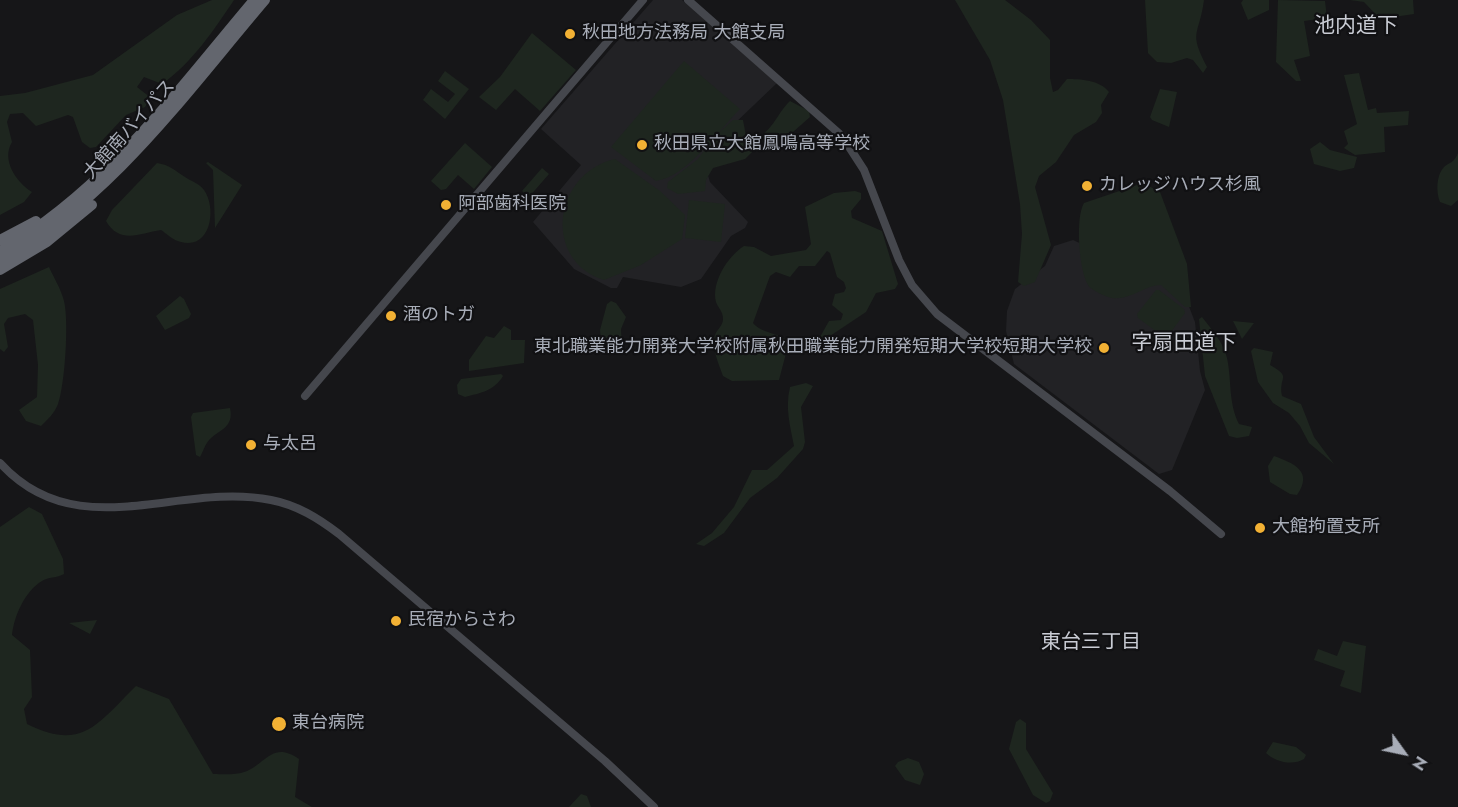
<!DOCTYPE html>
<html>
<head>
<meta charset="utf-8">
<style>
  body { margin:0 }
  #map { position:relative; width:1458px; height:807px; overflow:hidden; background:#161618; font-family:Jost,sans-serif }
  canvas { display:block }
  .north { position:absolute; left:1374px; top:723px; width:60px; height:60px; -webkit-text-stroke:4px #111113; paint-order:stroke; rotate:123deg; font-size:16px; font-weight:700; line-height:24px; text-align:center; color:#a8adb8 }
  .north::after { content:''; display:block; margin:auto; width:21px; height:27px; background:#a8adb8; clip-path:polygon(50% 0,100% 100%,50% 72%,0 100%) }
</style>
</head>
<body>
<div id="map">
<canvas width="1458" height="807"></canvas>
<div class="north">N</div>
</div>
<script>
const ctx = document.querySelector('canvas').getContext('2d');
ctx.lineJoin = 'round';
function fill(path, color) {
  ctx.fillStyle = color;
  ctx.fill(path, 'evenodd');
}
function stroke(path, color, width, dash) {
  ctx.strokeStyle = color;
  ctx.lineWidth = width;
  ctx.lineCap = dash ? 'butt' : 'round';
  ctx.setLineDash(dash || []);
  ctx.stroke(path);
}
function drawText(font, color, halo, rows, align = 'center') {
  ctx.font = font + ' Jost,"Noto Sans JP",sans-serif';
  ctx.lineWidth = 4.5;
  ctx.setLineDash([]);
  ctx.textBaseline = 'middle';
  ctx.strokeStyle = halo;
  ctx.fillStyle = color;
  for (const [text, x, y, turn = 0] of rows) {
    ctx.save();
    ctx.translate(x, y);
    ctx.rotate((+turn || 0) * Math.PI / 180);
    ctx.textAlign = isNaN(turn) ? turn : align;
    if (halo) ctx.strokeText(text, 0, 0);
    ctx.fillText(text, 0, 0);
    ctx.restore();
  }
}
fill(new Path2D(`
  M 653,0 L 682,0 L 777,83 L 732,126 L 707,172 L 710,182 L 748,222 L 745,228 L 731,236 L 701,279 L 681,287 L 623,277 L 617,288 L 611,288 L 574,269 L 533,222 L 581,165 L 541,129 Z
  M 1073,240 L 1157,279 L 1188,304 L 1195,322 L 1200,371 L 1205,390 L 1172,470 L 1159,474 L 1014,364 L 1006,331 L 1007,311 L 1015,289 L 1045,266 L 1054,246 Z`), '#222225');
fill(new Path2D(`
  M 212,0 L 234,0 C 214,30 192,63 162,84 L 144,77 L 137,87 L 151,98 L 145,107 L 126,115 L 96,147 L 90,148 L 82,142 L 73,117 L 68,115 L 36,126 L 23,113 L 10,114 L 7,122 L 12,142 C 1,160 16,182 32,192 L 24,202 L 0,215 L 0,96 L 25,93 L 93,75 L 177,15 Z
  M 955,0 L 1005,0 L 1031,20 L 1050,40 L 1050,78 L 1053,92 L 1058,90 L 1067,79 C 1080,79 1100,80 1109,92 L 1101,105 L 1102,113 L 1096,122 L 1074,135 L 1056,162 L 1039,176 L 1035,187 L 1051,245 L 1035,282 L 1024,286 L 1018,282 L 1022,234 L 1020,204 L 1003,100 L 990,60 Z
  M 1145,0 L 1204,0 C 1199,37 1188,30 1207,67 L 1203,73 L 1193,60 L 1187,58 L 1171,63 L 1157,62 L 1148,53 Z
  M 1243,0 L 1269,0 L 1269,10 L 1248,20 L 1241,3 Z
  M 1278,0 L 1325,1 L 1327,18 L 1304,21 L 1310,56 L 1294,60 L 1301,81 L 1296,81 L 1276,62 Z
  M 1350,0 L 1413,0 L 1414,14 L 1380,19 L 1364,2 Z
  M 532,33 L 576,70 L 540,111 L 515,89 L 496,110 L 479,97 L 500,77 Z
  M 684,61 L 740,109 C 717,132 688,176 656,181 L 611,147 Z
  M 445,71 L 469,89 L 445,119 L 423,100 L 431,89 L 448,102 L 455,94 L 438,81 Z
  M 1359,73 L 1368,110 L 1376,108 L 1377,113 L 1409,111 L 1408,125 L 1384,127 L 1385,152 L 1355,155 L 1344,148 L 1348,144 L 1344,131 L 1357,124 L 1344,75 Z
  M 1160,89 L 1177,92 L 1169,127 L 1152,120 L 1150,117 Z
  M 790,101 L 809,111 L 810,117 L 793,132 L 762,142 L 745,159 L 713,168 L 706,180 L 705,191 L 678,194 L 667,188 L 668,182 L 698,159 L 713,138 L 733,120 L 743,120 L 746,136 L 751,139 C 772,135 776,114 790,101 Z
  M 1320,142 L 1330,150 L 1357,157 L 1354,168 L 1340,171 L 1314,164 L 1310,149 Z
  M 465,143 L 492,167 L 474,189 L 458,175 L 446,189 L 441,190 L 431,181 Z
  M 1458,153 L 1458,200 L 1451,206 L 1440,202 C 1436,193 1436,175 1444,167 C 1450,162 1454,163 1458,153 Z
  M 615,159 L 660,191 L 685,215 L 682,239 L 641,265 L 604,280 C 543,261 552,174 615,159 Z
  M 208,162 L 242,185 L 215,228 L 213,170 L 206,163 Z
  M 157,163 C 170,165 174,170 185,177 C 191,181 200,184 204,190 C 217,208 211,250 181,242 C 174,241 167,234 161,230 C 140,233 120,245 106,221 L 112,210 Z
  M 542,168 L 549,174 L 529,197 L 522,191 Z
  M 1143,183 L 1160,192 L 1187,264 L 1191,307 L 1185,307 L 1161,285 C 1145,285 1129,301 1112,298 C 1106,297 1091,290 1088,285 C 1079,270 1075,218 1084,203 Z
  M 855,191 L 861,193 L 861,199 L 851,211 L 852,218 L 882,231 L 898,284 L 895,289 L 876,293 L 866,312 L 824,340 L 820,337 L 829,321 L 841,320 L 843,314 L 832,305 L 835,294 L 844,292 L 846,288 L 844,282 L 837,277 L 830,253 L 827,251 L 815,266 L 799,266 L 790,277 L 776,272 L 770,276 L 753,323 C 762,334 779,332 789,342 L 779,380 L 732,381 L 723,376 C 719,364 711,348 715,335 C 717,329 723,326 723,319 C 723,311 718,308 716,302 C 711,282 728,256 744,246 L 754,247 L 771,256 L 806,250 L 811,244 L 805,207 L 834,193 Z
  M 689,200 L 725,204 L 721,242 L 685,238 Z
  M 49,267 C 54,278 61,289 64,301 C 69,321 65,384 58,404 C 54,414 48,419 41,426 L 26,421 L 19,410 L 37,397 L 38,365 L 33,320 L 25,314 L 8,318 L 4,324 L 8,347 L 4,352 L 0,349 L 0,289 Z
  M 1156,290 L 1159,290 L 1184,309 L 1185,313 L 1168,336 L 1164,337 L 1138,318 L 1137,314 Z
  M 180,296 L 184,299 L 191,314 L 189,318 L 165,330 L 156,316 Z
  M 611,301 L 616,303 L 626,317 L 621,329 L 622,348 L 616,350 L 601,342 L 600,330 L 607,304 Z
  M 1202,317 C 1211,329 1224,343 1227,358 C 1232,381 1228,402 1239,424 L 1252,427 L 1249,436 L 1237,438 L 1229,436 L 1205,376 L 1199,319 Z
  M 1233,321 L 1254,323 L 1242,339 Z
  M 504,326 L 511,330 L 511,340 L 525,340 L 524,363 L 469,371 L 469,360 L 486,336 L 494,338 Z
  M 1254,348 L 1273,352 L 1270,365 C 1293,378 1278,376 1282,396 L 1301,404 L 1314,437 L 1334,464 L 1309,443 L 1300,426 L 1289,413 L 1273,403 L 1258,382 L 1251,351 Z
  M 501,374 L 503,376 C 494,391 480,393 465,397 L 458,394 L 457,385 L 461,379 Z
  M 806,383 L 813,386 L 801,407 L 805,442 L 803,449 L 777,478 L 750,498 L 724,533 L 704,546 L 696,544 L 712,533 L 734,507 L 752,470 L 767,470 L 794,446 C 790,425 785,408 790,387 Z
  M 230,408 C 234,427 221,429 210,439 C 205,444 203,452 200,457 L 196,455 L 191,417 L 193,413 Z
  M 1274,456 C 1293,463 1314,471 1297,495 L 1290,494 L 1270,482 L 1268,466 Z
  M 29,507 L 42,514 L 63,559 L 64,574 C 57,578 48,577 42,581 C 25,591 14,616 12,635 L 30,650 L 32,697 L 24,709 L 27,724 C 83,752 98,723 136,686 L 169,699 L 213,774 C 221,774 232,775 241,773 C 265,767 271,739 299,759 L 295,797 L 312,807 L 0,807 L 0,527 Z
  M 97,620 L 90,634 L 69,623 Z
  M 1343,641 L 1366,646 L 1361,693 L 1340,686 L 1345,671 L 1314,660 L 1318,649 L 1337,656 Z
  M 1020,719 L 1026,723 L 1026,749 L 1053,793 L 1050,801 L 1046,803 L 1033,795 L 1009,749 L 1016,722 Z
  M 1273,742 L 1296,747 L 1306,755 L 1304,759 C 1293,766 1275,762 1266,753 Z
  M 908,758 L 919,762 L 924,774 L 920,785 L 905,780 L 895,766 L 898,762 Z
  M 581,794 L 587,796 L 591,807 L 569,807 Z`), '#1e261f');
stroke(new Path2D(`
  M 688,0 L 842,136 L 864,170 L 899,260 L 912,285 L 937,314 L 1170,491 L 1221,534
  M 305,396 L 643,0
  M 0,463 C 77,548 179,481 271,500 C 297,505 318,518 339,534 L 605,761 L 654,807`), '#45474d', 8);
stroke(new Path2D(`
  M 0,240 L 36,221
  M 0,251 C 105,191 177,91 254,0
  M 0,261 C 111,199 184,95 265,0
  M 0,270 L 47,242 L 92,205`), '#63666e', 10);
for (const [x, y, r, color] of [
  [570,34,6,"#f2b134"],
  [642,145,6,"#f2b134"],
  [1087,186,6,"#f2b134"],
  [446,205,6,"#f2b134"],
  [391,316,6,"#f2b134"],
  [1104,348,6,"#f2b134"],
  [251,445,6,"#f2b134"],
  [1260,528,6,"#f2b134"],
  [396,621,6,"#f2b134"],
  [279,724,8,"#f2b134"]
]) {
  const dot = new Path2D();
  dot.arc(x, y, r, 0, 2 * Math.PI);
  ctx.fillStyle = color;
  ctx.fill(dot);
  stroke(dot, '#111113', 2);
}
drawText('18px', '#a8adb8', '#111113', [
  ["秋田地方法務局 大館支局",582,34],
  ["秋田県立大館鳳鳴高等学校",654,145],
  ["カレッジハウス杉風",1099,186],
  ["阿部歯科医院",458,205],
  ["酒のトガ",403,316],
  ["東北職業能力開発大学校附属秋田職業能力開発短期大学校短期大学校",1092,348,"right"],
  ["与太呂",263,445],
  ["大館拘置支所",1272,528],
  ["民宿からさわ",408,621],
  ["東台病院",292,724]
], 'left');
drawText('18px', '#a8adb8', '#111113', [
  ["大館南バイパス",130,130,-48]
]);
drawText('20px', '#c9ccd4', '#111113', [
  ["東台三丁目",1091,643]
]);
drawText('21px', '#c9ccd4', '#111113', [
  ["池内道下",1356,27],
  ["字扇田道下",1184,344]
]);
</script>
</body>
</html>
